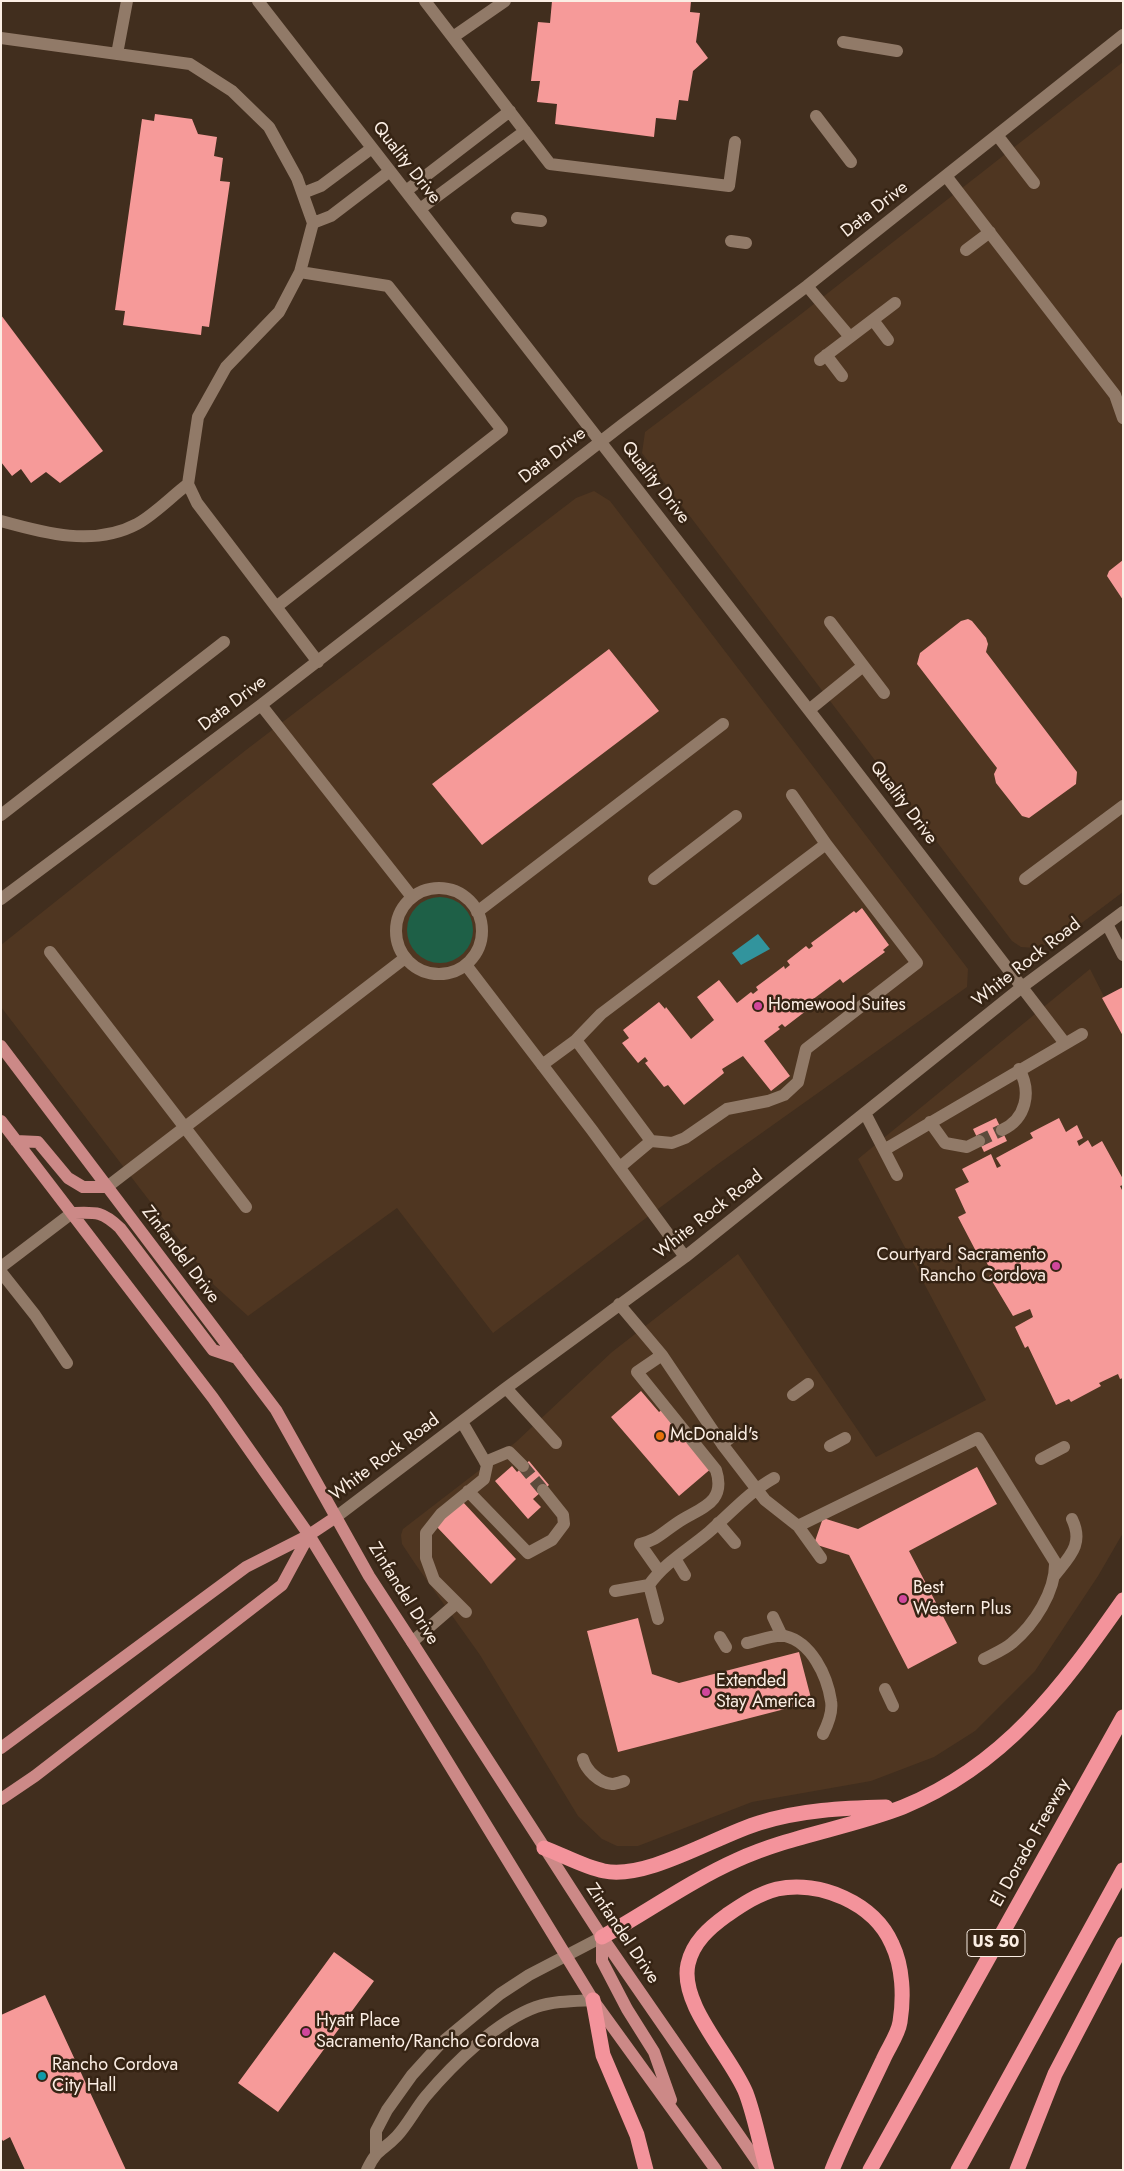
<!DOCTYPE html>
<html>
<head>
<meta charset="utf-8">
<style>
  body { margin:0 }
  #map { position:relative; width:1124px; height:2171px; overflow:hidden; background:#412e1e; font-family:Jost,sans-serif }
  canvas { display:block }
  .frame { position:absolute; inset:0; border:2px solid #fbeee4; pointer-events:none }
</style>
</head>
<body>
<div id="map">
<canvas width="1124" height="2171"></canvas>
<div class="frame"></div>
</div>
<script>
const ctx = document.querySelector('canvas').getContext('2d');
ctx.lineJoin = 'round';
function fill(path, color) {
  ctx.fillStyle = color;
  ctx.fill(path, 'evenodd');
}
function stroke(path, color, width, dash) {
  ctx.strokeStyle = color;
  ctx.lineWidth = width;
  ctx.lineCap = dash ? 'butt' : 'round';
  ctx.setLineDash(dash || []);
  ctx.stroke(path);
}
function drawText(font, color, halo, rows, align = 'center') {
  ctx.font = font + ' Jost,sans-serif';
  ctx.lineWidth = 5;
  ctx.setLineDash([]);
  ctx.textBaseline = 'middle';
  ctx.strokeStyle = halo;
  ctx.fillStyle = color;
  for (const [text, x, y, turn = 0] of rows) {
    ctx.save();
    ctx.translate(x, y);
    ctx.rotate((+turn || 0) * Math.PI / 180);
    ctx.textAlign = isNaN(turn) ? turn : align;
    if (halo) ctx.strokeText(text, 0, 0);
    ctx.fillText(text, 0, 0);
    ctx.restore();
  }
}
fill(new Path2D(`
  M 1123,62 L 1123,892 L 1059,940 L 1036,948 L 1021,947 L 1012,941 L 642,453 L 645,432 L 796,318 Z
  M 594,491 L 610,501 L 968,969 L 967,987 L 718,1164 L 493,1333 L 397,1208 L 248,1316 L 214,1285 L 1,1007 L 1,945 L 246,750 L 576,498 Z
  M 1090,969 L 1123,1034 L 1123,1533 L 1098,1576 L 1035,1671 L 975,1731 L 934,1757 L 871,1781 L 752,1802 L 638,1846 L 617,1846 L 602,1839 L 578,1816 L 480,1655 L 416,1565 L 402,1544 L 401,1535 L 403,1529 L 516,1442 L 612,1352 L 738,1254 L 876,1457 L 986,1400 L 858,1159 Z`), '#4f3621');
fill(new Path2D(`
  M407 930a33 33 0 1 1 66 0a33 33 0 1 1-66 0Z`), '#1e6047');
fill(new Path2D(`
  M 758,934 L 770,949 L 741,965 L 732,953 Z`), '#32949d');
fill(new Path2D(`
  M 552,1 L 691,1 L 690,12 L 700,13 L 696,42 L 708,58 L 693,71 L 688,101 L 679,100 L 676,120 L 656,118 L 654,137 L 555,124 L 557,104 L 537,102 L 540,81 L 531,81 L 538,22 L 550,23 Z
  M 155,114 L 192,119 L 198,134 L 217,137 L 214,156 L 223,158 L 220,181 L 230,182 L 209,327 L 202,326 L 201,335 L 123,325 L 125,311 L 115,310 L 142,119 L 154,121 Z
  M 1,315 L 103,451 L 60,483 L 46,472 L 31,483 L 21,469 L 12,476 L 1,462 Z
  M 1123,560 L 1123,600 L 1107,576 L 1109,571 Z
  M 968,619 L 972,621 L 986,638 L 988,644 L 986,652 L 1077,772 L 1076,784 L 1029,818 L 1022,816 L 996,783 L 994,774 L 997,768 L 917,664 L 920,653 L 961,621 Z
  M 609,649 L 659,711 L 482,845 L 432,784 Z
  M 862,908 L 889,945 L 883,950 L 885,952 L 843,983 L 840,979 L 812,1000 L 815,1004 L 785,1027 L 782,1024 L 778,1027 L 780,1029 L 764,1041 L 790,1076 L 771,1091 L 743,1056 L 722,1069 L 724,1073 L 684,1105 L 668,1085 L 664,1087 L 645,1063 L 648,1061 L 645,1057 L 638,1063 L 622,1043 L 629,1038 L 623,1030 L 659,1002 L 665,1009 L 666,1007 L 691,1039 L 714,1020 L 697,997 L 719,980 L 737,1003 L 751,992 L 753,994 L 758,990 L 756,987 L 784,966 L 785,969 L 790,965 L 787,961 L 806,946 L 809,949 L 813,946 L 811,943 L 854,911 L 856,913 Z
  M 1123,987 L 1123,1036 L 1102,998 Z
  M 996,1118 L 1007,1141 L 984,1152 L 973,1129 Z
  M 1059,1118 L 1066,1132 L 1077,1125 L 1083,1138 L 1077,1141 L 1079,1146 L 1088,1140 L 1092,1147 L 1102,1141 L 1123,1179 L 1123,1185 L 1120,1186 L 1123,1192 L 1123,1378 L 1120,1379 L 1118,1374 L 1099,1383 L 1101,1386 L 1071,1402 L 1069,1399 L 1056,1405 L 1028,1346 L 1025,1348 L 1015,1327 L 1033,1317 L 1030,1309 L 1013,1316 L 989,1276 L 993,1274 L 984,1258 L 980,1259 L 958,1217 L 966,1213 L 955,1189 L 969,1182 L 962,1169 L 991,1154 L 997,1168 L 1001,1166 L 996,1158 L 1033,1138 L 1030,1133 Z
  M 641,1391 L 659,1412 L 663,1409 L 713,1467 L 679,1496 L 611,1417 Z
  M 529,1461 L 549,1485 L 533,1499 L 541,1507 L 528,1519 L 495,1481 L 512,1466 L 517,1472 Z
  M 977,1467 L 997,1504 L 909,1551 L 957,1643 L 908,1669 L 849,1555 L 814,1544 L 823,1518 L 858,1529 Z
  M 462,1501 L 516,1559 L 491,1584 L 436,1526 Z
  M 638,1618 L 652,1674 L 679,1683 L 799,1652 L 812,1702 L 618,1752 L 587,1631 Z
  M 334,1952 L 374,1981 L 278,2112 L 238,2083 Z
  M 45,1995 L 126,2170 L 25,2170 L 10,2137 L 3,2141 L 1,2138 L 1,2015 Z`), '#f69a99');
stroke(new Path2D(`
  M 979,1141 L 1002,1130
  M 523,1466 L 543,1490`), '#5d4b3c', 12, [12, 6]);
stroke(new Path2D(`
  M 258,1 L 843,754 L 1064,1042
  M 425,1 L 550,164 L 729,186 L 735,142
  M 453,37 L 505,1
  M 1,38 L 190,64 L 232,91 L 269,127 L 297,178 L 313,223 L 300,272 L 279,312 L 226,367 L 198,417 L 188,484 L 197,503 L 318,662
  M 843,42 L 897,51
  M 117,54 L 127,1
  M 816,116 L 851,162
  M 997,135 L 1034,183
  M 946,176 L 1115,395 L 1123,418
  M 406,191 L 510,111
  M 303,193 L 321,186 L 372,148
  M 420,209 L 525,131
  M 517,218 L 541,221
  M 313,223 L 331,216 L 390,171
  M 731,241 L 746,243
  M 966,250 L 990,232
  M 807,286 L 850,337
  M 873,320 L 888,340
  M 826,355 L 842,376
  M 820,360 L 895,303
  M 1,521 C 44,533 94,547 137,524 C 155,514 172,496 188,484
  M 276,607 L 502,430 L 388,286 L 300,272
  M 830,622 L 884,693
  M 261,705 L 412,897
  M 809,710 L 863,666
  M 1,815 L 224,642
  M 654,879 L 736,816
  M 1025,879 L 1123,806
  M396 931a43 43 0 1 1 86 0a43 43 0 1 1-86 0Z
  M 1,899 L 261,705 L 622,425 L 807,286 L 1123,35
  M 477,912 L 723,724
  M 1107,924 L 1123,955
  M 50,952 L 246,1207
  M 466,965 L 592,1130 L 685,1257
  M 542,1065 L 576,1040
  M 865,1113 L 897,1175
  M 930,1122 L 945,1143 L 967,1147 L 979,1141
  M 1002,1130 C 1026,1119 1032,1092 1019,1069
  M 651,1141 L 672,1143 L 685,1138 L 727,1109 L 768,1101 L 784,1095 L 798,1082 L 806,1049 L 917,963 L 826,844
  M 884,1150 L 1082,1034
  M 620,1167 L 651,1141 L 576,1040 L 601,1014 L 826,844 L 792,795
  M 107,1187 L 405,958
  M 1,1267 L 72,1213
  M 1,1272 L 35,1315 L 67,1363
  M 619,1304 L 662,1355 L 722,1444 L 765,1500 L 798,1526 L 821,1558
  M 506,1388 L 556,1443
  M 793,1395 L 808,1384
  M 462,1422 L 487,1465 L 484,1479 L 441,1514 L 426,1533 L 426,1558 L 434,1580 L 466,1612
  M 722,1444 L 737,1433
  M 830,1446 L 845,1438
  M 1041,1459 L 1064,1447
  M 485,1462 L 509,1452 L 523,1466
  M 468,1491 L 528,1553 L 552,1540 L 564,1524 L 563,1515 L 543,1490
  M 336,1517 L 506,1388 L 685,1257 L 1022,987 L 1123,912
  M 718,1523 L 735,1543
  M 798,1526 L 978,1438 L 1055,1562 C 1056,1591 1034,1625 1012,1643 C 1004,1650 993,1654 984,1659
  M 676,1560 L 685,1575
  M 659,1571 L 640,1544 C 657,1540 662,1533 677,1523 C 699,1508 727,1504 716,1470 L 637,1372 L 662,1355
  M 1055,1575 C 1070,1556 1084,1544 1072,1519
  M 615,1591 L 649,1585
  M 773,1617 L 782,1636
  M 658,1619 L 649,1585 C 664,1563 689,1549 709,1532 C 731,1513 749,1492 774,1478
  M 720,1637 L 726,1647
  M 412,1642 L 457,1603
  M 747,1643 C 758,1641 774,1634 785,1636 C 811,1642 827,1675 831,1701 C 833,1712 828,1724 823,1734
  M 885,1689 L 893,1706
  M 583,1759 C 586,1770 599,1783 612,1784 C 616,1784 621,1782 624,1781
  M 376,2153 L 376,2131 L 387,2110 L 412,2075 L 441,2043 L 500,1994 L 529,1975 L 602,1937
  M 367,2170 C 377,2148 383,2151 397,2136 C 408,2124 416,2108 426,2096 C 453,2064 497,2021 536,2007 C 554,2001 574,2001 593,2000`), '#917a68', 12);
stroke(new Path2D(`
  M 1,1046 L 276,1410 L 369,1576 L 412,1642 L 602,1937 L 763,2170
  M 1,1121 L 213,1398 L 309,1535 L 593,2000 L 716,2170
  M 16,1141 L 38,1142 L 68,1178 L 83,1187 L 107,1187
  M 72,1213 C 96,1212 102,1211 120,1228 L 213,1350 L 237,1358
  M 1,1748 L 246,1567 L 309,1535 L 336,1517
  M 1,1799 L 35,1776 L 282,1585 L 309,1535
  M 602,1937 L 602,1961 L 627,2009 L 654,2052 L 671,2100`), '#cc8987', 12);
stroke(new Path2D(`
  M 544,1848 C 563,1855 584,1867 604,1871 C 647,1880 716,1836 759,1823 C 800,1810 843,1808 886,1807
  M 602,1937 C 647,1912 690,1881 737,1860 C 789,1836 849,1828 903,1807 C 1005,1765 1062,1687 1123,1600
  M 593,2000 L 603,2055 L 637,2135 L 646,2170
  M 767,2170 C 760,2145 755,2117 746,2093 C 732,2057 679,2005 688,1964 C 693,1942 709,1928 727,1915 C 743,1904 758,1894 777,1889 C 820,1880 874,1903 892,1944 C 903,1967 904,1997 900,2022 C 898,2035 888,2048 883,2060 C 866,2096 847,2133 832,2170
  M 870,2170 L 1123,1717
  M 958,2170 L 1123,1870
  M 1017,2170 L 1055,2074 L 1123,1944`), '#f3939b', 15);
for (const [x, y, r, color] of [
  [758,1006,5,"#d1479c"],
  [1056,1266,5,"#d1479c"],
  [660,1436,5,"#e8710a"],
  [903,1599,5,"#d1479c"],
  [706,1692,5,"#d1479c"],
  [306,2032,5,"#d1479c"],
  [42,2076,5,"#0f9aa8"]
]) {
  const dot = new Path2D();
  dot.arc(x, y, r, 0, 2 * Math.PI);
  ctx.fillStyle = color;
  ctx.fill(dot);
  stroke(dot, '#362414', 2);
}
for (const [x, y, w] of [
  [996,1943,58]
]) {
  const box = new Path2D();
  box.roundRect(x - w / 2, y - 13.5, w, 27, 4);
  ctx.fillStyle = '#362414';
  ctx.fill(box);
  stroke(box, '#fbeee4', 1);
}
drawText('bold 16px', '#fbeee4', null, [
  ["US 50",996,1943]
]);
drawText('18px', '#fbeee4', '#362414', [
  ["Quality Drive",406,163,52],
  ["Data Drive",875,210,-38],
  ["Data Drive",553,456,-38],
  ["Quality Drive",655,483,52],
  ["Data Drive",233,704,-37],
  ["Quality Drive",903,803,53],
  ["White Rock Road",1027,963,-38],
  ["White Rock Road",709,1215,-38],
  ["Zinfandel Drive",180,1255,53],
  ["White Rock Road",385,1458,-37],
  ["Zinfandel Drive",403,1594,58],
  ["El Dorado Freeway",1031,1843,-61],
  ["Zinfandel Drive",622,1934,56]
]);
drawText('18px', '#fbeee4', '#362414', [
  ["Homewood Suites",768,1006],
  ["Courtyard Sacramento",1046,1256,"right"],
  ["Rancho Cordova",1046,1277,"right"],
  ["McDonald's",670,1436],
  ["Best",913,1589],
  ["Western Plus",913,1610],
  ["Extended",716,1682],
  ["Stay America",716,1703],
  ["Hyatt Place",316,2022],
  ["Sacramento/Rancho Cordova",316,2043],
  ["Rancho Cordova",52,2066],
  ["City Hall",52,2087]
], 'left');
</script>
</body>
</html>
